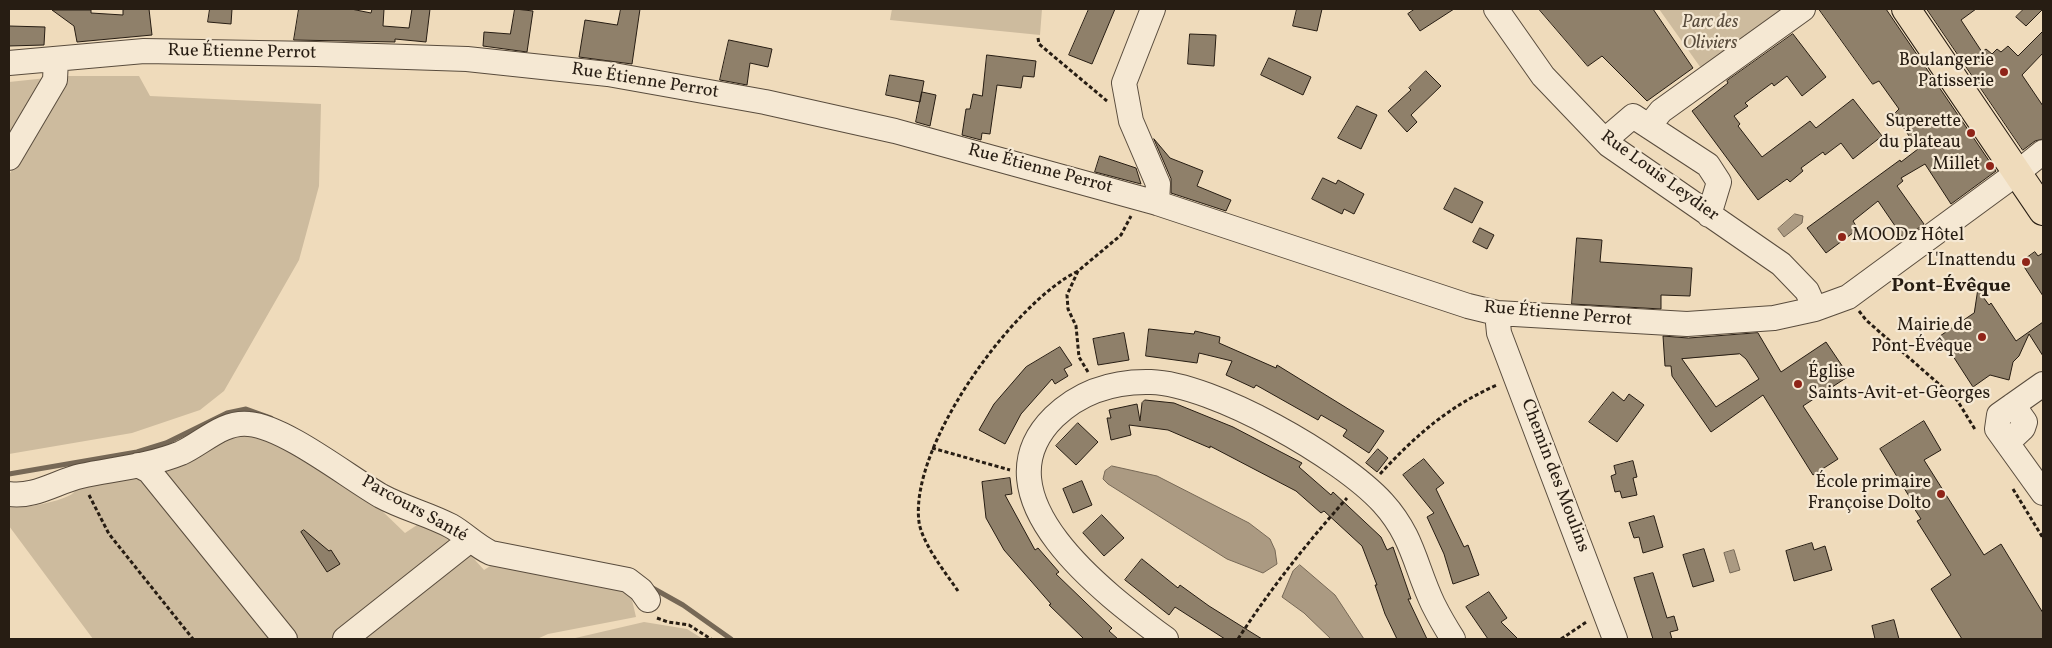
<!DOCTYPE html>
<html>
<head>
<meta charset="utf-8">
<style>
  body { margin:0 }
  #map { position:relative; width:2052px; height:648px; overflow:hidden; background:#efdbbb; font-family:Vollkorn,serif }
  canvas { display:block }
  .frame { position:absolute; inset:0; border:10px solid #271d13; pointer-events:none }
</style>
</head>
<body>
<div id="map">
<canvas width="2052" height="648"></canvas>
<div class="frame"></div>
</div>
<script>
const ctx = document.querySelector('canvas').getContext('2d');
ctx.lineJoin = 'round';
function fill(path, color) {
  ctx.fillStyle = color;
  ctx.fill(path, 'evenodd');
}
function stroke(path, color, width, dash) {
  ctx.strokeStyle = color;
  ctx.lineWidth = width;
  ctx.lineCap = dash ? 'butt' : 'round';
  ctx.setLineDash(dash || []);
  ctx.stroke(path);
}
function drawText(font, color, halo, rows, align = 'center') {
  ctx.font = font + ' Vollkorn,serif';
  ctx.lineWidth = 4.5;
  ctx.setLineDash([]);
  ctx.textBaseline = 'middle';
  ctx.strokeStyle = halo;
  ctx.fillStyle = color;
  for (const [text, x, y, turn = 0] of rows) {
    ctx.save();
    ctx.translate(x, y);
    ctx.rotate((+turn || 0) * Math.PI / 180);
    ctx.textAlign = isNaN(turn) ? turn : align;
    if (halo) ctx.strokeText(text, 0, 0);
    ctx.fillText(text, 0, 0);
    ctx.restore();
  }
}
fill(new Path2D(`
  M 892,9 L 1042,9 L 1040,35 L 890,20 Z
  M 1659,9 L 1793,9 L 1703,71 Z
  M 67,76 L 139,76 L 150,96 L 321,104 L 319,186 L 299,260 L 224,391 L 200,410 L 132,433 L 9,454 L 9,175 Z
  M 47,78 L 9,151 L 9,82 Z
  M 248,427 L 352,482 L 405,533 L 423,521 L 449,531 L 484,570 L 501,559 L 629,587 L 636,617 L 548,634 L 537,639 L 294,639 L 155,467 Z
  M 142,475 L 279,639 L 93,639 L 9,526 L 9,507 C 23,509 60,502 72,494 C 75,492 77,487 79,484 Z
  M 644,622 L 687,629 L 703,639 L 571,639 Z`), '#cdbb9e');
const water = new Path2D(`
  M 1795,214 L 1803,216 L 1802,223 L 1784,237 L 1778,229 Z
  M 1112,466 L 1157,476 L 1249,523 L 1270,539 L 1275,550 L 1277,564 L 1263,573 L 1227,559 L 1108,484 L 1103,479 L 1105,471 Z
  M 1734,550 L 1740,570 L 1730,573 L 1724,553 Z
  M 1300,565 L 1335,595 L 1364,639 L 1331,639 L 1304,613 L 1282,597 L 1293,571 Z`);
fill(water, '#ab9a82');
stroke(water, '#766856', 1);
stroke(new Path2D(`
  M 9,474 L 137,452 L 166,443 L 227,413 L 246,409 L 271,418
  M 649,586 L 683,605 L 731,639`), '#766856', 5);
const building = new Path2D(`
  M 149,9 L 152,35 L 77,42 L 74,26 L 52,10 L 91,10 L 91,13 L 123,15 L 123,10 Z
  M 210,9 L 232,9 L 231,24 L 208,22 Z
  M 299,9 L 351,9 L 371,13 L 372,9 L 384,9 L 383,26 L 409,28 L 412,9 L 430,9 L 426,42 L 395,39 L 395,42 L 294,40 Z
  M 515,9 L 533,11 L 527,52 L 483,46 L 484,32 L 510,34 Z
  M 621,9 L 640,9 L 632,64 L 579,57 L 585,20 L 617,25 Z
  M 1089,9 L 1115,9 L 1092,64 L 1069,55 Z
  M 1297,9 L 1322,9 L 1317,31 L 1293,26 Z
  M 1415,9 L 1454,9 L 1420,31 L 1408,14 Z
  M 1539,9 L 1653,9 L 1693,68 L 1647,101 L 1602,56 L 1588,66 Z
  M 1819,9 L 1886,9 L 1996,171 L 1951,204 L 1925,164 L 1901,178 L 1903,181 L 1897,186 L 1924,224 L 1904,239 L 1878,201 L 1853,221 L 1858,229 L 1826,253 L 1807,228 L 1900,160 L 1901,162 L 1918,149 L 1894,114 L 1899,109 L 1879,81 L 1873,84 Z
  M 1927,9 L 1976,9 L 1961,20 L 1982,52 L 1986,49 L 1992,54 L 1997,49 L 2001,52 L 2008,46 L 2018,56 L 2043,31 L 2043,53 L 2022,75 L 2043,106 L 2043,139 L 2035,141 L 2023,150 Z
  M 2024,9 L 2043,9 L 2026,26 L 2016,17 Z
  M 9,26 L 45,27 L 44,45 L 9,46 Z
  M 1190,34 L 1216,35 L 1214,66 L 1188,64 Z
  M 1793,34 L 1826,77 L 1802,96 L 1787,76 L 1774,86 L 1772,83 L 1745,103 L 1748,106 L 1734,116 L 1740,124 L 1738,126 L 1762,157 L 1810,121 L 1816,128 L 1853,99 L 1882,136 L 1853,159 L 1841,143 L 1825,155 L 1823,152 L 1801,168 L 1803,171 L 1790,182 L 1787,179 L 1758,200 L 1692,111 L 1728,83 L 1727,81 Z
  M 729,40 L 772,49 L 768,67 L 750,63 L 747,85 L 720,80 Z
  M 987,55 L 1036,61 L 1034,77 L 1023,76 L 1021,88 L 997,85 L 990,134 L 982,133 L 981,140 L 962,135 L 966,109 L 970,109 L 973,94 L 982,96 Z
  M 1269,58 L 1311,77 L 1303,95 L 1261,75 Z
  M 1426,71 L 1441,86 L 1411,115 L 1417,122 L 1407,132 L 1388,111 L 1411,90 L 1409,88 Z
  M 890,75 L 924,81 L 920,102 L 886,95 Z
  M 922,92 L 936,95 L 930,126 L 916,122 Z
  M 1357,106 L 1377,115 L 1361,149 L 1338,138 Z
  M 1154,139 L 1170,158 L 1203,171 L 1197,186 L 1231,200 L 1226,211 L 1171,193 L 1171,179 Z
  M 1100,156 L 1136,168 L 1141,184 L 1095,172 Z
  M 1323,178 L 1336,184 L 1338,180 L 1364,194 L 1354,214 L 1344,209 L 1342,214 L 1312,199 Z
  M 1455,188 L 1483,202 L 1472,223 L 1444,209 Z
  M 1480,228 L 1494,235 L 1487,249 L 1473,242 Z
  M 1577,238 L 1602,240 L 1600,262 L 1692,268 L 1690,296 L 1661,295 L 1661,309 L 1572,304 Z
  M 2035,252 L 2038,256 L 2043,253 L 2043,296 L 2021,262 Z
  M 1978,290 L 1989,305 L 1991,303 L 2016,341 L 2043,322 L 2043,356 L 2029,334 L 2019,356 L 2013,362 L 2009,380 L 1990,375 L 1973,387 L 1940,336 L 1974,313 Z
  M 1149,329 L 1194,334 L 1195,331 L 1220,337 L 1219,343 L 1276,368 L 1277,365 L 1384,431 L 1369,453 L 1343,436 L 1347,430 L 1321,415 L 1318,420 L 1256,385 L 1254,388 L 1226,375 L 1232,361 L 1199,353 L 1197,363 L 1146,356 Z
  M 1124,333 L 1129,360 L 1098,365 L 1093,339 Z
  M 1758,333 L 1781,372 L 1826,342 L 1849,376 L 1803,406 L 1838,459 L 1813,475 L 1763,395 L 1711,432 L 1672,376 L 1671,366 L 1665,366 L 1663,336 L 1688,338 ZM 1740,354 L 1746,359 L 1759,379 L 1716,407 L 1682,359 Z
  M 1060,347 L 1072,365 L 1064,369 L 1068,376 L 1055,384 L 1052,379 L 1021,414 L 1005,444 L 979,430 L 994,404 L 1026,367 Z
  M 1613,392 L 1624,401 L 1629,394 L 1644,405 L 1617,442 L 1589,422 Z
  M 1145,400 L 1174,403 L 1233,427 L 1302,463 L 1299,467 L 1331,495 L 1333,492 L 1381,537 L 1387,550 L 1393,547 L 1411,599 L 1408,599 L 1427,639 L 1397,639 L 1385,614 L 1375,585 L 1377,585 L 1362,546 L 1324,511 L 1321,513 L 1296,491 L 1210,446 L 1210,448 L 1168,430 L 1129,425 L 1131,435 L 1111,440 L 1107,418 L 1111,418 L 1109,410 L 1137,404 L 1140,421 L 1142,403 Z
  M 1924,421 L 1941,450 L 1924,460 L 1984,555 L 2001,544 L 2043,613 L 2043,639 L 1962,639 L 1931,589 L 1951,575 L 1917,521 L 1921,519 L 1910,502 L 1912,501 L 1880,449 Z
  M 1078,423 L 1098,442 L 1076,465 L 1056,446 Z
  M 1378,449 L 1388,458 L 1377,472 L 1366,463 Z
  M 1424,459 L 1444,483 L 1436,489 L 1464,547 L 1468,545 L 1479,575 L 1453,584 L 1444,554 L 1427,517 L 1434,513 L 1403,475 Z
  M 1633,461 L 1637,477 L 1633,478 L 1637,495 L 1622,498 L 1620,491 L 1615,492 L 1611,476 L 1616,474 L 1614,466 Z
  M 1010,478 L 1012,494 L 1005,495 L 1035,550 L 1038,548 L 1059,572 L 1056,574 L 1112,628 L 1109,631 L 1118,639 L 1084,639 L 1049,605 L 1051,604 L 1004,550 L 986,518 L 982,482 Z
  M 1082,481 L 1092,505 L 1073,513 L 1063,489 Z
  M 1102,515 L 1124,538 L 1104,556 L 1083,533 Z
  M 1654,516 L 1663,547 L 1643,553 L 1639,537 L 1634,538 L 1629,523 Z
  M 304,530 L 329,551 L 331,550 L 340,564 L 327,572 L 301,532 Z
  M 1812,543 L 1814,550 L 1825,546 L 1832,570 L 1794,581 L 1786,551 Z
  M 1704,549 L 1714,581 L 1693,587 L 1683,555 Z
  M 1142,559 L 1178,588 L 1180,585 L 1209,606 L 1262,639 L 1225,639 L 1175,607 L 1169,615 L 1125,580 Z
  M 1653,573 L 1667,618 L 1674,616 L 1678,630 L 1670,632 L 1672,639 L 1653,639 L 1634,578 Z
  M 1489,592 L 1507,618 L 1501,622 L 1518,639 L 1488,639 L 1466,607 Z
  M 1894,620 L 1899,639 L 1875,639 L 1872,626 Z`);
fill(building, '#8f806a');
stroke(building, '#271d13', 1);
const minor = new Path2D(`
  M 1153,9 L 1124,83 L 1131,121 L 1158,184 L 1157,203
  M 1496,9 L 1543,76 L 1609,145 L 1781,264 L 1807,291 L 1815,309
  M 9,63 L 144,51 L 316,54 L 467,59 L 608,74 L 765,102 L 895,131 L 1157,203 L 1468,306 L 1497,313 L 1687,324 L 1774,318 L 1815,309 L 1848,297 L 2017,173 L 2043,152
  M 1649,126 L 1661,111 L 1803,9
  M 1605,140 L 1633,116 L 1708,165 L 1719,182 L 1709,215
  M 9,158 L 55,80 L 56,59
  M 1497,313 L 1499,333 L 1615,639
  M 2043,384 L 1999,415 L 1997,429 L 2043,493
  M 2007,443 L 2023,428 L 2025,422 L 2013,405
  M 138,465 L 149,471 L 285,639
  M 9,494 C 34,498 58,481 81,476 C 114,469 149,466 181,453 C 203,443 223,421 249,424 C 285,427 348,477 381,496 C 403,508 428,514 451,526 C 465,534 476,546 491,553 L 628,580 L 641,590 L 648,600
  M 345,639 L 470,540
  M 1166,639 C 1108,596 973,497 1054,417 C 1081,391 1114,381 1151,382 C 1213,384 1341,457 1383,503 C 1413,536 1415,566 1433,604 C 1439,616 1446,628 1453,639`);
const major = new Path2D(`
  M 1906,9 L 2043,211`);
stroke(minor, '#594c3d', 26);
stroke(major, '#271d13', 30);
stroke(new Path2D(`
  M 1038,38 L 1039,44 L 1107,101
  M 1859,311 L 1866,320 L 1957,400 L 1976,431
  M 1088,372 L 1079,357 L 1076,326 L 1068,309 L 1067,295 L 1078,271 L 1121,235 L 1131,216
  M 932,448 L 1010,470
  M 1380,474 C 1415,436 1449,406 1497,385
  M 2013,489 L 2043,538
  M 89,495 L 109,534 L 193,639
  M 958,591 C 945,572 922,543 919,522 C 909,446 1013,303 1078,271
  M 657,618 L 668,622 L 689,625 L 711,639
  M 1238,639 C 1271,588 1307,543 1347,498
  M 1561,639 L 1588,621`), '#271d13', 3, [4, 2.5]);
stroke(minor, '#f5e8d3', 24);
stroke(major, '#efdbbb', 28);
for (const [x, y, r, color] of [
  [2004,72,5,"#8f2418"],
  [1971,133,5,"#8f2418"],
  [1990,166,5,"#8f2418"],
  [1842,237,5,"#8f2418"],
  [2026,262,5,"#8f2418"],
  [1982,337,5,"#8f2418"],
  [1798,384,5,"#8f2418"],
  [1941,494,5,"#8f2418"]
]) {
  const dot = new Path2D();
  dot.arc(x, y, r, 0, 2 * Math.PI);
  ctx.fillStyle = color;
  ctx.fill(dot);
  stroke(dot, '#f5e8d3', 2);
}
drawText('italic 18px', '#594c3d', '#f5e8d3', [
  ["Parc des",1710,24],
  ["Oliviers",1710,45]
]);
drawText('18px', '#271d13', '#f5e8d3', [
  ["Rue Étienne Perrot",242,53,1],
  ["Rue Étienne Perrot",645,82,9],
  ["Rue Étienne Perrot",1040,170,15],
  ["Rue Louis Leydier",1659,177,36],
  ["Rue Étienne Perrot",1558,315,5],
  ["Chemin des Moulins",1554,476,69],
  ["Parcours Santé",414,510,29]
]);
drawText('18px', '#271d13', '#f5e8d3', [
  ["Boulangerie",1994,62],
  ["Patisserie",1994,83],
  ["Superette",1961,123],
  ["du plateau",1961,144],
  ["Millet",1980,166],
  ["MOODz Hôtel",1852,237,"left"],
  ["L'Inattendu",2016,262],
  ["Mairie de",1972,327],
  ["Pont-Évêque",1972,348],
  ["Église",1808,374,"left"],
  ["Saints-Avit-et-Georges",1808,395,"left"],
  ["École primaire",1931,484],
  ["Françoise Dolto",1931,505]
], 'right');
drawText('bold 20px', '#271d13', '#f5e8d3', [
  ["Pont-Évêque",1951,287]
]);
</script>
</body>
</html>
